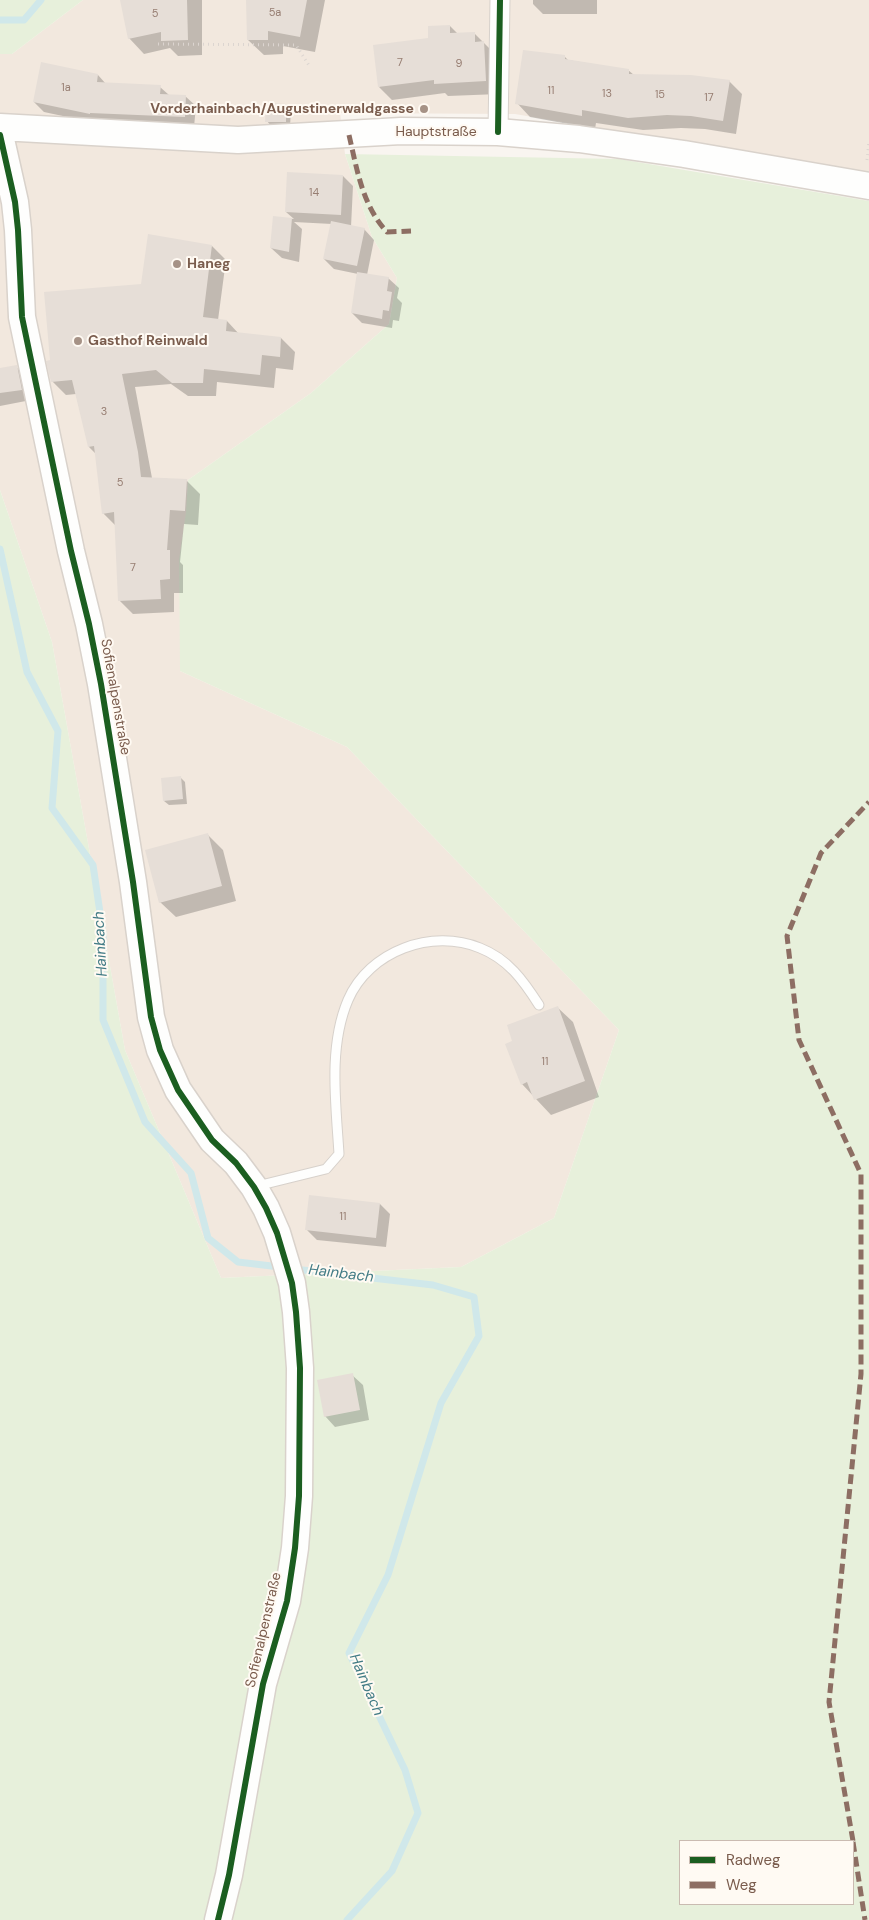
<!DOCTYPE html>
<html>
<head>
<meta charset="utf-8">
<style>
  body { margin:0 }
  #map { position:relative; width:869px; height:1920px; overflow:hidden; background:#f9f5f0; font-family:"DM Sans",sans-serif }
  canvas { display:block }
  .legend { position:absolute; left:679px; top:1840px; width:175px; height:65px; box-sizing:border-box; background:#fffaf3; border:1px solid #cabbb1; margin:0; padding:6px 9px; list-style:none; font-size:15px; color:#7a5c4d }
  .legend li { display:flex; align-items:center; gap:10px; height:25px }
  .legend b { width:25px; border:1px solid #cabbb1 }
</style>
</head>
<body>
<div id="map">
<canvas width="869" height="1920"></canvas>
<ul class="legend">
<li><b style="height:6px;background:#1b5e20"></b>Radweg</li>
<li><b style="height:6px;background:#8d6e63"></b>Weg</li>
</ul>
</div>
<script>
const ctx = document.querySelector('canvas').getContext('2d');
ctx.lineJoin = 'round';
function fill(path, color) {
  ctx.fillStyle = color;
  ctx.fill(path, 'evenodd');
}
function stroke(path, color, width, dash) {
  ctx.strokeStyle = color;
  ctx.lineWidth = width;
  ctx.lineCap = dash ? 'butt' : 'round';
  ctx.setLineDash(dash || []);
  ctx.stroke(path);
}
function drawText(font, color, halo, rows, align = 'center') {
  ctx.font = font + ' "DM Sans",sans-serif';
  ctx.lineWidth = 4;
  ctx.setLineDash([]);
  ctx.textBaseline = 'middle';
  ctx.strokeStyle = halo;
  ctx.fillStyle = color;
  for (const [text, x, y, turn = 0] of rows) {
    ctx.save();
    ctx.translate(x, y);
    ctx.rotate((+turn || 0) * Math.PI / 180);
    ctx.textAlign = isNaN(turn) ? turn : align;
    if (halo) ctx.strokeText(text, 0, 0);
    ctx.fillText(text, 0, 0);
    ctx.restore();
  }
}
fill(new Path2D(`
  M 83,0 L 869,0 L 869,175 L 515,114 L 340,113 L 345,154 L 372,237 L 397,278 L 389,324 L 311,393 L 188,480 L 180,671 L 347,747 L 619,1030 L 554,1218 L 461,1267 L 221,1278 L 125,1050 L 52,642 L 0,490 L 0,54 L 12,54 Z`), '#f2e8de');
fill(new Path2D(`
  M 0,0 L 83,0 L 12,54 L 0,54 Z
  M 345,154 L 619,159 L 869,201 L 869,1920 L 0,1920 L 0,490 L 52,642 L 125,1050 L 221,1278 L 461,1267 L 554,1218 L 619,1030 L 347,747 L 180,671 L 179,560 L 186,512 L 188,480 L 311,393 L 389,324 L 397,278 L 372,237 ZM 680,1841 L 853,1841 L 853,1904 L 680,1904 Z`), '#e7f0db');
fill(new Path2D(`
  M 121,0 L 202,0 L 202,55 L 178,56 L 170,48 L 144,54 L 129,38 Z
  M 247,0 L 325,0 L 315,52 L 283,46 L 283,54 L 264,55 L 248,40 Z
  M 533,0 L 597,0 L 597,14 L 543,14 L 533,4 Z
  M 450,26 L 458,34 L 474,33 L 497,56 L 499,94 L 448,96 L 445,93 L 392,100 L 379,87 L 430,39 Z
  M 564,56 L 568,60 L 628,70 L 634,75 L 729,81 L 742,94 L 736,134 L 705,129 L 681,128 L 643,130 L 596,123 L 595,129 L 530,117 L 517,103 Z
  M 98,75 L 106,84 L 160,87 L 169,95 L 185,96 L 196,106 L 194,127 L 100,124 L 44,112 L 34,102 Z
  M 286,105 L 291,110 L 290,127 L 271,126 L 267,121 Z
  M 343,176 L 353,186 L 351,227 L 364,229 L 374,240 L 367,275 L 388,278 L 399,288 L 397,298 L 402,303 L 399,321 L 393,320 L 392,328 L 362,323 L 352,313 L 358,274 L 334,269 L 324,259 L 332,224 L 294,222 L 302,229 L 299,262 L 282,258 L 271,248 L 274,217 L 294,219 L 286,212 Z
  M 212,246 L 226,260 L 218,320 L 227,321 L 239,334 L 281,338 L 295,352 L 293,370 L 276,368 L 274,388 L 217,382 L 216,396 L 188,396 L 171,384 L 135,387 L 152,478 L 186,480 L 200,494 L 198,525 L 184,524 L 180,562 L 183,565 L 183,593 L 174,593 L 174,612 L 133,614 L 119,600 L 116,526 L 103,513 L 96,454 L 89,447 L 76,394 L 66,395 L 52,381 L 142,286 Z
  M 16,367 L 27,377 L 31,400 L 0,406 L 0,369 Z
  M 181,778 L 185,782 L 187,804 L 169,805 L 164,801 Z
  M 208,835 L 223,850 L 236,901 L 176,917 L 160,902 Z
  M 557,1007 L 573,1022 L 599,1097 L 551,1115 L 522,1084 L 514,1042 Z
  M 380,1204 L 390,1214 L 386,1247 L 317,1240 L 307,1230 Z
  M 352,1375 L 363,1385 L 369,1420 L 335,1427 L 325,1416 Z`), '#0003');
stroke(new Path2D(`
  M 0,20 L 24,20 L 41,0
  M 0,549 L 27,672 L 58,731 L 52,808 L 93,865 L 103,933 L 103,1020 L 145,1122 L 191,1173 L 208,1238 L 238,1262 L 280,1267
  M 294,1269 L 433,1285 L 474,1297 L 479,1336 L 441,1403 L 388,1575 L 349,1653 L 405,1770 L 418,1813 L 392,1871 L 347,1920`), '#d0e8ea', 7);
fill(new Path2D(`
  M 120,0 L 187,0 L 188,40 L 161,41 L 161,32 L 128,39 Z
  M 246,0 L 307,0 L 300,37 L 268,31 L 268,40 L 247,40 Z
  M 450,25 L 450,33 L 475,32 L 475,42 L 484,41 L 486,81 L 434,84 L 434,80 L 378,87 L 373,45 L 428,38 L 428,26 Z
  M 523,50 L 565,55 L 565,59 L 629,69 L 629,74 L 691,75 L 730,80 L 723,121 L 691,116 L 667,115 L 628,118 L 582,110 L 582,116 L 515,104 Z
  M 41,62 L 98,74 L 97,82 L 161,85 L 160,94 L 186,95 L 185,117 L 90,113 L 90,114 L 33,102 Z
  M 266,103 L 286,104 L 286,122 L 265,122 Z
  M 287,172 L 343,175 L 341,215 L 285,212 Z
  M 273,216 L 292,218 L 289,252 L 270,248 Z
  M 331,221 L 365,228 L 357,266 L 323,259 Z
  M 148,234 L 212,245 L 203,317 L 227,320 L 226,331 L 281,337 L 280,357 L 262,355 L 260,375 L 204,369 L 203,383 L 172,383 L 156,370 L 122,374 L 138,452 L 141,477 L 187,479 L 185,511 L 170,510 L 167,550 L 170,550 L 170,579 L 160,580 L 161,599 L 118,601 L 114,512 L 102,514 L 94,446 L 88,447 L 72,380 L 51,382 L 46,361 L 50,360 L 44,292 L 141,284 Z
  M 357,272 L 389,277 L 387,291 L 392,292 L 389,311 L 383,310 L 382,319 L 351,313 Z
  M 17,365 L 22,390 L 0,393 L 0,368 Z
  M 181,776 L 183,799 L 163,801 L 161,778 Z
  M 208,833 L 222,886 L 159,903 L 145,850 Z
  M 558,1006 L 585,1081 L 534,1100 L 527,1082 L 521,1085 L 505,1044 L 512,1041 L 507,1025 Z
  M 309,1195 L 380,1203 L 376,1238 L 305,1230 Z
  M 353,1373 L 360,1410 L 324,1417 L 317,1380 Z`), '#e6ded7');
const lane = new Path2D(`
  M 257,1186 L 326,1169 L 339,1154 C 336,1104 328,1047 348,1000 C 369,951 432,928 480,948 C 508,959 523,980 539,1005`);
const street = new Path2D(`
  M 498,132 L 500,0`);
const secondary = new Path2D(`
  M 0,127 L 238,140 L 401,131 L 498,132 L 579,139 L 684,154 L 869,186
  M 0,135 L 15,202 L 18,230 L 22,317 L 71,551 L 89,624 L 101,684 L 133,882 L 151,1017 L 160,1050 L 178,1090 L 212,1140 L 236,1163 L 254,1187 L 266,1208 L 277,1233 L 292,1283 L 296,1312 L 300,1368 L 299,1496 L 295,1548 L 287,1601 L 263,1684 L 229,1875 L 218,1920`);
stroke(lane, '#d7d1cb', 11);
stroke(street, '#d7d1cb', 21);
stroke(secondary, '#d9d2cb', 29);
stroke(new Path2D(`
  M 158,44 L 296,45 L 310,67
  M 867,160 L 869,141`), '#dcd5d0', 3, [1, 4]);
stroke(lane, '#fefefd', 9);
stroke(street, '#fefefd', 19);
stroke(secondary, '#fefefd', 26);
stroke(new Path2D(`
  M 349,135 C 357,169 362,205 387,232 L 411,231
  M 853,1841 L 829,1702 L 861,1374 L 861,1174 L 799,1040 L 787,936 L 821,853 L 869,802
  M 853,1842 L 865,1920`), '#8d6e63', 5, [10, 5]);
stroke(new Path2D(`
  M 498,132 L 500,0
  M 0,135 L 15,202 L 18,230 L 22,317 L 71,551 L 89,624 L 101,684 L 133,882 L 151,1017 L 160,1050 L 178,1090 L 212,1140 L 236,1163 L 254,1187 L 266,1208 L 277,1233 L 292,1283 L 296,1312 L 300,1368 L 299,1496 L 295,1548 L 287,1601 L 263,1684 L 229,1875 L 218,1920`), '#1b5e20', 6);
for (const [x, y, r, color] of [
  [424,109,5,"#a69286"],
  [177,264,5,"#a69286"],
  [78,341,5,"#a69286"]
]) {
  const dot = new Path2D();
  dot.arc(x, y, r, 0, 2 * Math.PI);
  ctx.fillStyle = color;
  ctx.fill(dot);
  stroke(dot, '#fffaf3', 2);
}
drawText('11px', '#977e72', null, [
  ["5a",275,13],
  ["5",155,14],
  ["7",400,63],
  ["9",459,64],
  ["1a",66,88],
  ["11",551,91],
  ["13",607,94],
  ["15",660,95],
  ["17",709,98],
  ["14",314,193],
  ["3",104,412],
  ["5",120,483],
  ["7",133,568],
  ["11",545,1062],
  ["11",343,1217]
]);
drawText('bold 14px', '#7a5c4d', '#fffaf3', [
  ["Vorderhainbach/Augustinerwaldgasse",414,109,"right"],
  ["Haneg",187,264],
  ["Gasthof Reinwald",88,341]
], 'left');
drawText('14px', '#7a5c4d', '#fffaf3', [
  ["Hauptstraße",436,132],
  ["Sofienalpenstraße",115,697,80],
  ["Sofienalpenstraße",264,1630,-77]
]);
drawText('italic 15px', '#437c86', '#fffaf3', [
  ["Hainbach",101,944,-93],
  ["Hainbach",341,1274,7],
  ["Hainbach",366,1685,67]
]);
</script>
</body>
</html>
